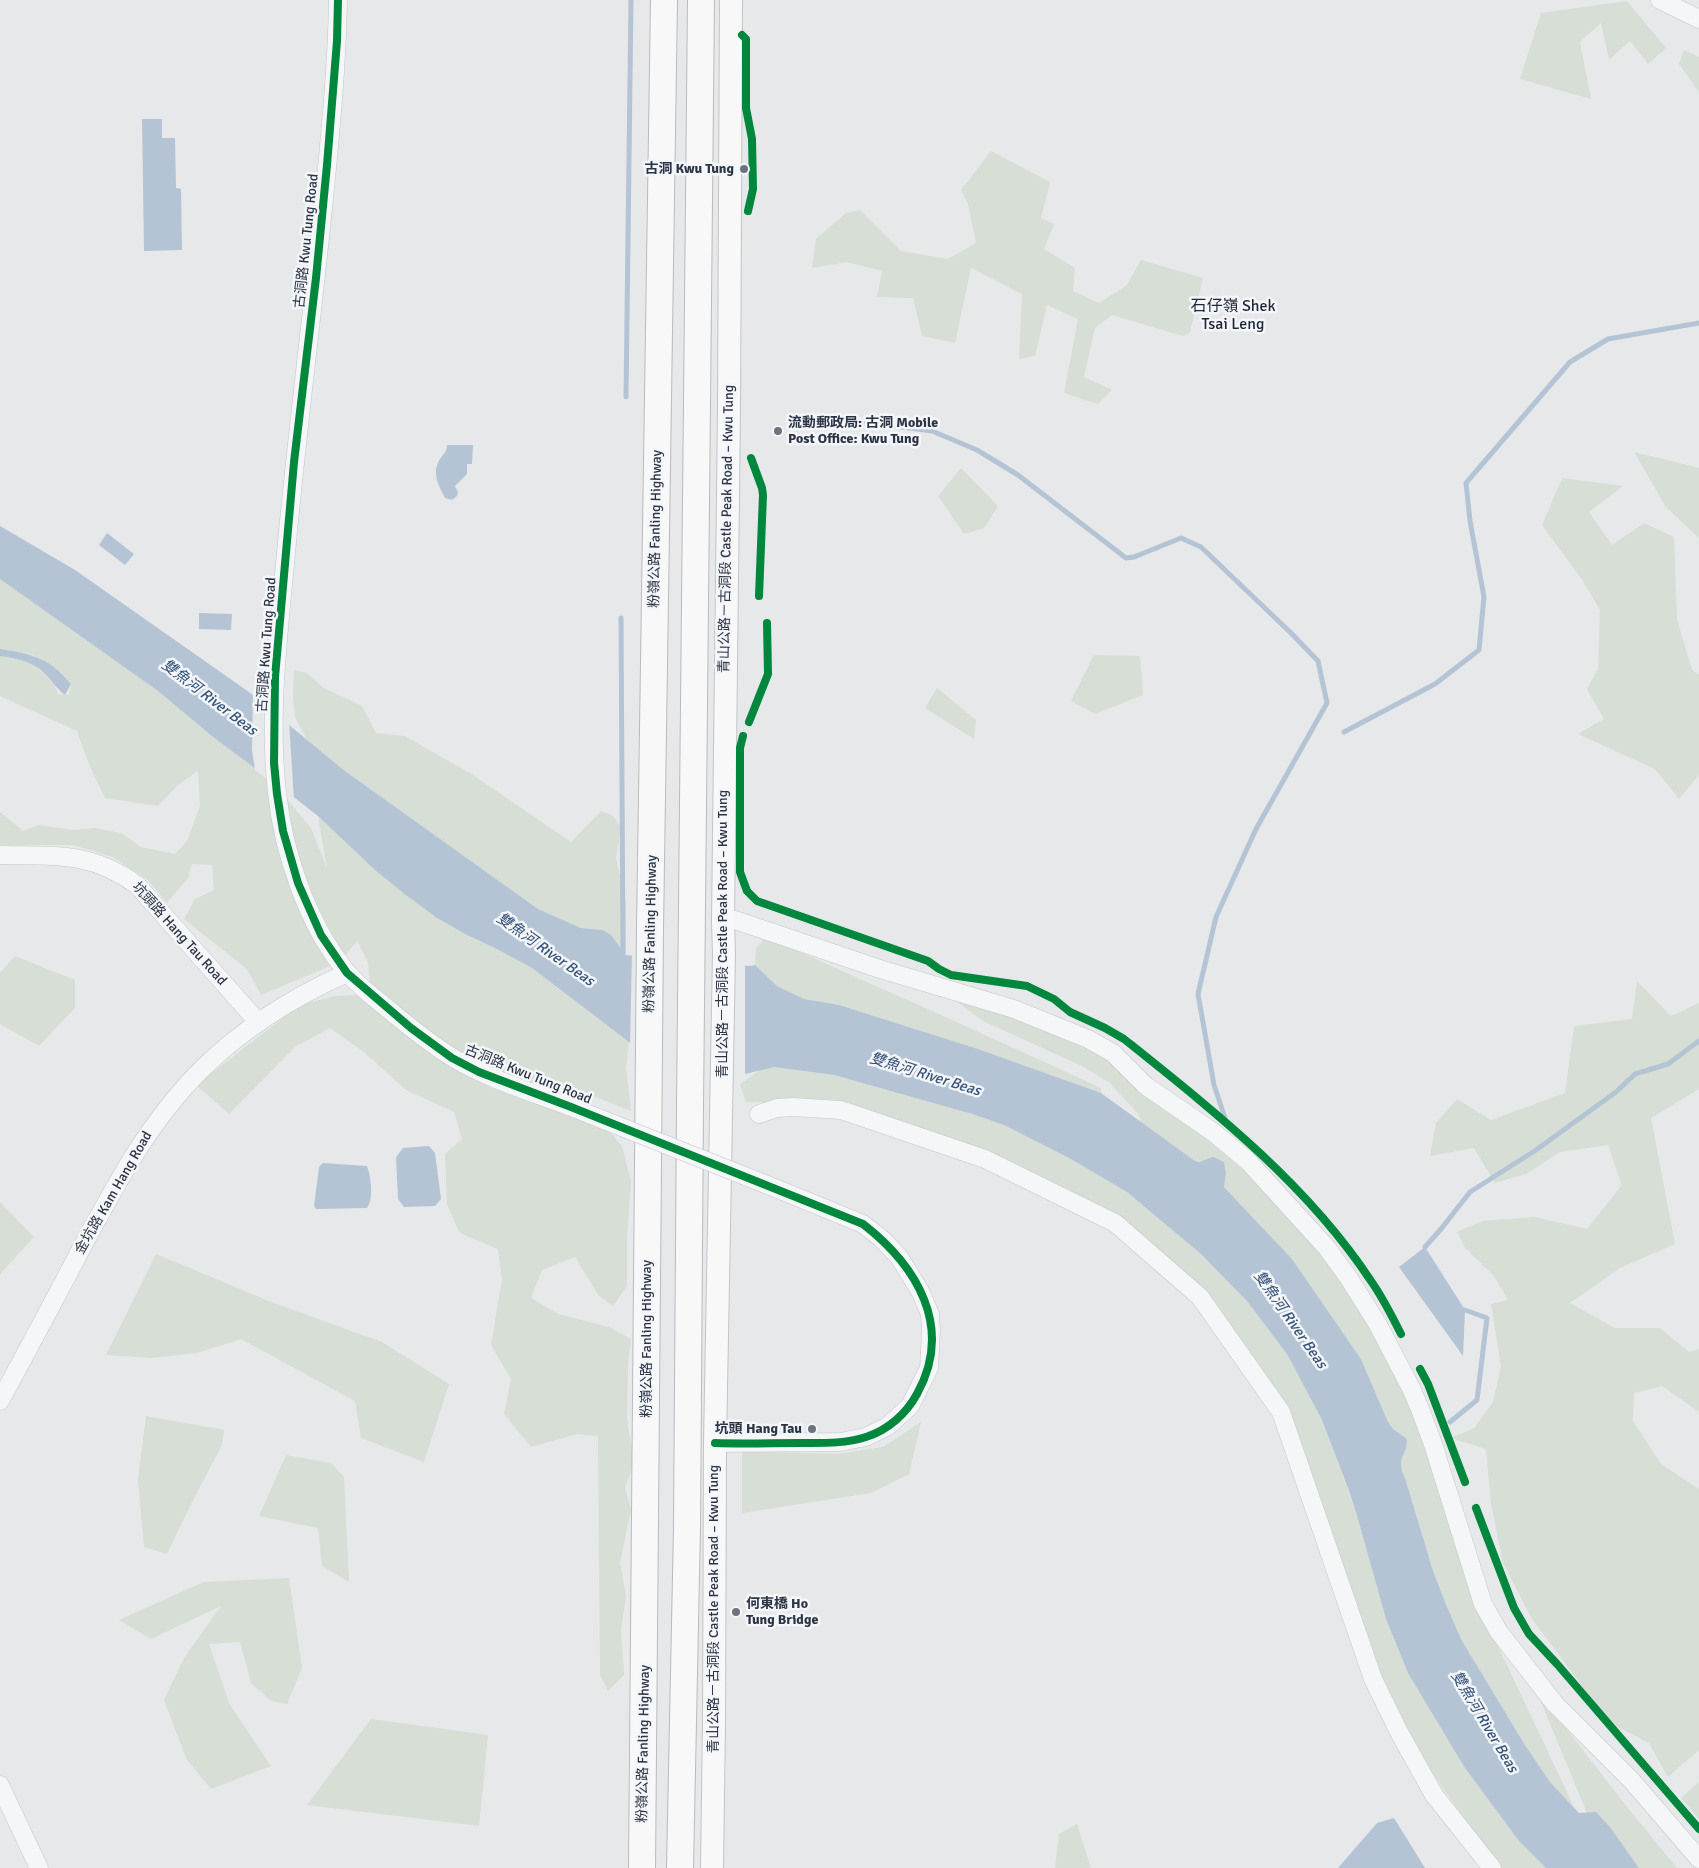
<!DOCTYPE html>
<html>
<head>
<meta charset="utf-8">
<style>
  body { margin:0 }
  canvas { display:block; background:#e6e8ea }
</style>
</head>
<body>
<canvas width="1699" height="1868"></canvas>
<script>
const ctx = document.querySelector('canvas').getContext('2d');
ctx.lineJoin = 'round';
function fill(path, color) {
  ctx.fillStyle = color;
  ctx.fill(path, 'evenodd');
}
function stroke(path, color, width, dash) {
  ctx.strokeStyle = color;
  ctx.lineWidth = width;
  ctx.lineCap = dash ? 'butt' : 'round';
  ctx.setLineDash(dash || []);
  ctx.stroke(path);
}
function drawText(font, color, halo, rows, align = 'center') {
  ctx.font = font + ' Signika,"Noto Sans SC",sans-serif';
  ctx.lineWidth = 5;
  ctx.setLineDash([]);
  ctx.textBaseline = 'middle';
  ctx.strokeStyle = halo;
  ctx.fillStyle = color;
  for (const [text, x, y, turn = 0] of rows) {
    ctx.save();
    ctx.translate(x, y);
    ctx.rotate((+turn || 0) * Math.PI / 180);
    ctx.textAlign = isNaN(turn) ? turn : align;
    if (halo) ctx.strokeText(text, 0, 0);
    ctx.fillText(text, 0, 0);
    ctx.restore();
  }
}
fill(new Path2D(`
  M 1627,1 L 1666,48 L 1648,64 L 1630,41 L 1609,60 L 1601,23 L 1580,42 L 1591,99 L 1520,79 L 1541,13 Z
  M 1684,50 L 1699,57 L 1699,92 L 1679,64 Z
  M 991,151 L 1050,182 L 1041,218 L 1054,224 L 1044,249 L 1075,268 L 1073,291 L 1099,303 L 1126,286 L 1141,260 L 1203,278 L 1190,332 L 1183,336 L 1112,315 L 1095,328 L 1084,377 L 1112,390 L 1098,404 L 1064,393 L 1078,319 L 1047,305 L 1035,356 L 1019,359 L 1022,294 L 971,268 L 955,343 L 922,336 L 913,298 L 877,297 L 882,271 L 847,262 L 812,268 L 816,239 L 846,213 L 860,210 L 901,251 L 948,259 L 976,243 L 968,204 L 961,190 Z
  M 1634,452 L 1699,468 L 1699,538 L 1666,507 Z
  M 961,468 L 998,506 L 984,528 L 964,534 L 938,496 Z
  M 1562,478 L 1623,486 L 1589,512 L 1612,545 L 1644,523 L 1674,537 L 1677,620 L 1692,670 L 1699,675 L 1699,775 L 1679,799 L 1655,769 L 1578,734 L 1604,719 L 1587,689 L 1598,669 L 1600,610 L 1583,581 L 1542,525 Z
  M 0,579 L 158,691 L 213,737 L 266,774 L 311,828 L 327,868 L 318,816 L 376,871 L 437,918 L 467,935 L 493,947 L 532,968 L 629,1042 L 626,1068 L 631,1111 L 573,1088 L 622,1146 L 631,1182 L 627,1238 L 627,1286 L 613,1306 L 599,1296 L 575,1257 L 542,1270 L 531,1298 L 558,1314 L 609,1327 L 631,1339 L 628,1363 L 627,1420 L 634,1463 L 625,1488 L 631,1509 L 620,1563 L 626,1596 L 621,1630 L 624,1675 L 608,1691 L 600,1675 L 598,1436 L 577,1434 L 531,1447 L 504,1414 L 511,1379 L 491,1345 L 502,1279 L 498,1249 L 460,1233 L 447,1205 L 445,1154 L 462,1139 L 454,1112 L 406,1090 L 364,1052 L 330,1028 L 296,1046 L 229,1114 L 196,1085 L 300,1005 L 335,996 L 371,995 L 368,962 L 357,941 L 340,962 L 261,995 L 247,969 L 184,919 L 195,899 L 214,890 L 212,865 L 192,864 L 188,878 L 167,903 L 148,880 L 113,857 L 73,845 L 0,845 L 0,812 L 23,831 L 39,825 L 74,830 L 95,828 L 121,833 L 141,847 L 175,854 L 187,841 L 200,806 L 198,771 L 178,785 L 158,806 L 105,798 L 89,764 L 77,731 L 0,696 L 0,656 L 33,663 L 54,684 L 58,694 L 69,695 L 71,684 L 62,673 L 32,655 L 0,649 Z
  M 1094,655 L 1140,656 L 1143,695 L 1095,714 L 1071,701 Z
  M 294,670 L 306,673 L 324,688 L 362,706 L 376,733 L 405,736 L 473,775 L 571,842 L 601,811 L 612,815 L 621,827 L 616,858 L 626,903 L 626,955 L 611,935 L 603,930 L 581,928 L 538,909 L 345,771 L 306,738 L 295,717 L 293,697 Z
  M 937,688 L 976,720 L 974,739 L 925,708 Z
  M 764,939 C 801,950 834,968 869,983 C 947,1017 1024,1053 1101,1088 L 1101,1093 L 978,1049 L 839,1005 L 804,999 L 777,986 L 755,965 L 756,949 Z
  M 15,956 L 75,980 L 75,1008 L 39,1046 L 0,1024 L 0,973 Z
  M 1637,981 L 1671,1016 L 1699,1003 L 1699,1089 L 1651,1118 L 1675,1244 L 1620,1268 L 1570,1303 L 1615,1328 L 1660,1328 L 1689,1352 L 1699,1349 L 1699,1412 L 1662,1386 L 1634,1393 L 1633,1421 L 1661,1464 L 1699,1489 L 1699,1750 L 1668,1777 L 1649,1743 L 1616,1726 L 1594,1702 L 1532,1619 L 1503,1563 L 1491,1504 L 1486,1449 L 1451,1438 L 1474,1428 L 1493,1402 L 1501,1366 L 1491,1304 L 1508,1300 L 1494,1276 L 1465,1248 L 1457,1232 L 1483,1221 L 1534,1217 L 1587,1229 L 1622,1185 L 1608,1145 L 1560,1152 L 1526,1174 L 1495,1183 L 1474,1148 L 1430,1156 L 1436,1123 L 1457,1099 L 1491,1120 L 1565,1093 L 1574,1026 L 1632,1019 Z
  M 948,995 L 1061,1035 L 1107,1057 L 1137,1090 L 1207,1139 L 1257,1182 L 1333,1267 L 1367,1314 L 1420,1423 L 1479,1606 L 1574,1807 L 1550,1782 L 1525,1745 L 1462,1641 L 1447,1607 L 1433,1571 L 1405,1478 C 1396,1457 1406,1458 1406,1438 L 1393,1429 L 1388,1422 L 1361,1359 L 1292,1259 L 1224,1187 L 1226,1173 L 1204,1161 L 1195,1161 L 1141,1123 L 1139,1115 L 1110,1083 L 1082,1066 L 983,1021 Z
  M 774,1067 L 834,1075 L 972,1114 L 1004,1125 L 1069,1158 L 1127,1192 L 1201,1254 L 1248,1301 L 1287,1354 L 1322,1420 L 1356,1512 L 1386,1619 L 1408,1673 L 1465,1768 L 1519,1841 L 1546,1868 L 1502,1868 L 1495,1861 L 1425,1763 L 1379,1682 L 1285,1405 L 1207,1293 L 1109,1210 L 956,1140 L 845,1105 L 746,1102 L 740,1084 L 760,1070 Z
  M 0,1202 L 34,1237 L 0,1274 Z
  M 156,1254 L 271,1302 L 382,1342 L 449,1384 L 424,1462 L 361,1438 L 355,1401 L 241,1339 L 197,1353 L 152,1358 L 106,1355 Z
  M 146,1416 L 224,1430 L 222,1445 L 190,1506 L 167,1554 L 144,1547 L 138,1480 Z
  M 921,1422 L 909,1474 L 871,1493 L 742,1513 L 742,1451 L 837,1454 L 883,1447 Z
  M 286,1455 L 331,1463 L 344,1477 L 349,1582 L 322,1566 L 318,1528 L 259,1516 Z
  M 289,1578 L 302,1668 L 287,1704 L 271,1701 L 251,1683 L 240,1642 L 209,1644 L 229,1703 L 271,1766 L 211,1789 L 187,1760 L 164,1700 L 184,1658 L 221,1606 L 151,1639 L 119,1620 L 204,1582 Z
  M 1536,1690 L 1627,1807 L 1677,1868 L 1639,1868 L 1610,1827 L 1596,1812 L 1587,1813 Z
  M 371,1719 L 488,1735 L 479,1826 L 307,1805 Z
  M 1699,1782 L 1699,1819 L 1681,1798 Z
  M 1077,1824 L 1091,1868 L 1055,1868 L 1059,1834 Z`), '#d6ded6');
fill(new Path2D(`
  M 142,119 L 162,119 L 162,138 L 175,138 L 176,188 L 181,189 L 182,250 L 144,251 Z
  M 447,445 L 473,445 L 472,464 L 467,464 L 467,474 L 455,486 L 458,492 L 457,496 L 452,500 L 445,498 C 439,486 431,473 440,459 C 444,453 447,452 447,445 Z
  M 0,526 L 75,570 L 249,692 L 345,771 L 538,909 L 581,928 L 603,930 L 611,935 L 626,955 L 750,966 L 755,965 L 777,986 L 804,999 L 839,1005 L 978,1049 L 1101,1093 L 1195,1161 L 1199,1162 L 1213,1157 L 1224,1162 L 1226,1173 L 1224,1187 L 1292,1259 L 1361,1359 L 1388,1422 L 1393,1429 L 1406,1438 C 1410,1455 1394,1455 1405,1478 L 1433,1571 L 1447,1607 L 1462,1641 L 1525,1745 L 1550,1782 L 1579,1813 L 1596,1812 L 1610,1827 L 1639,1868 L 1546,1868 L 1519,1841 L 1465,1768 L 1408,1673 L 1386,1619 L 1356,1512 L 1349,1491 L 1322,1420 L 1287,1354 L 1247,1301 L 1201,1254 L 1127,1192 L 1069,1158 L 1004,1125 L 972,1114 L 834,1075 L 774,1067 L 745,1074 L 629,1042 L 532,968 L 493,947 L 467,935 L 437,918 L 406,895 L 376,871 L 318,816 L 290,794 L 213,737 L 158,691 L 0,579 Z
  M 107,533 L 134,554 L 125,565 L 99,545 Z
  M 199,613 L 232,614 L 231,630 L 199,629 Z
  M 0,649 C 32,654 50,658 71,684 L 65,695 C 57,689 53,682 46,675 C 34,661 17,659 0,656 Z
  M 429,1146 L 435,1153 L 441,1199 L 435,1206 L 404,1207 L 398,1199 L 396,1157 L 403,1148 Z
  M 323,1163 L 367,1166 C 371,1177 374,1198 367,1208 L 316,1209 L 314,1206 L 319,1167 Z
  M 1425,1247 L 1465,1310 L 1463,1356 L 1399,1267 Z
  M 1394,1818 L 1425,1868 L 1338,1868 L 1377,1823 Z`), '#b4c4d5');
fill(new Path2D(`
  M 253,692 L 289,721 L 294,800 L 255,770 L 252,750 Z
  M 632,953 L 745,963 L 745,1076 L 630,1045 Z`), '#e6e8ea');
stroke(new Path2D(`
  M 626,397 L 631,0
  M 843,419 L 932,431 L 977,450 L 1018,475 L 1126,558 L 1134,557 L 1181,538 L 1201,547 L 1292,634 L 1318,661 L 1327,703 L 1256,829 L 1216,917 L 1198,994 L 1214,1085 L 1225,1118
  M 621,618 L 623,952
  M 1344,732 L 1435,684 L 1479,650 L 1484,597 L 1470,521 L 1466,483 L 1570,362 L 1608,339 L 1699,323
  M 1425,1247 L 1441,1229 L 1470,1192 L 1536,1150 L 1616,1092 L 1635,1074 L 1668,1064 L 1699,1041
  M 1450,1422 L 1477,1400 L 1487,1318 L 1465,1310`), '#b4c4d5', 5);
const minor = new Path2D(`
  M 338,0 C 337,63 331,126 325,189 C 313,310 297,431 286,553 C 279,632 268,712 277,792 C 283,852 308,926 347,972 C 358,986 375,998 389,1010 C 410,1027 431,1045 455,1059 C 491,1080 532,1092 571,1107
  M 1660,0 L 1699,19
  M 0,855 C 53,856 91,851 137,885 L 258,1022
  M 723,922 L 735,920 L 880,969 L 1014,1009 L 1088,1039 L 1113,1053 L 1146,1086 L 1213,1132 L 1247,1160 L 1327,1248 L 1348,1277 L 1377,1323 L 1411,1388 L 1420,1409 L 1433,1444 L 1483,1604 L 1499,1632 L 1555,1704 L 1632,1781 L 1699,1859
  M 759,1114 L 777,1108 L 793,1107 L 841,1110 L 985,1159 L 1115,1223 L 1200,1297 L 1281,1412 L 1373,1679 L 1400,1734 L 1434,1795 L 1492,1868
  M 0,1401 C 27,1351 54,1301 80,1251 C 115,1186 148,1123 200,1071 C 242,1029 293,997 347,973
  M 715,1443 L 840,1442 L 866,1437 L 888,1426 L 910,1406 L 929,1368 L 931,1330 L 930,1314 L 920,1291 L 899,1257 L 882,1239 L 863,1224 L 775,1188
  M 0,1785 L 39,1868`);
const major = new Path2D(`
  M 712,1868 L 714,1722 L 715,1443 L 724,954 L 723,922 L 729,409 L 731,0`);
const highway = new Path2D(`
  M 642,1868 L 650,928 L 664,0
  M 680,1868 L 687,1527 L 690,1105 L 701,0`);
stroke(minor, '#c4c6c8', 19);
stroke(major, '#c2c5c8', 24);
stroke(highway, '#b8bbbf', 28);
stroke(minor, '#f5f6f7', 18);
stroke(major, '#f8f8f8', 22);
stroke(highway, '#f8f8f8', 26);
const minorBridge = new Path2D(`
  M 571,1107 L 775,1188`);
stroke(minorBridge, '#c4c6c8', 19, []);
stroke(minorBridge, '#f5f6f7', 18);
stroke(new Path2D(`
  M 338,0 L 337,41 L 327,165 L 316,278 L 294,462 L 275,677 L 274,763 L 277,794 L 283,831 L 298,883 L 321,935 L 347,973 L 411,1028 L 452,1058 L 479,1072 L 571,1107 L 863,1224 C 917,1266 954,1327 917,1394 C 906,1414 888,1430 866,1437 C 845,1444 821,1443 798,1443 C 771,1443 743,1444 715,1443
  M 742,35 L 746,39 L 746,108 L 752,139 L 753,189 L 748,211
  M 751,458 L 762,488 L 763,495 L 759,596
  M 749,722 L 768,674 L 767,623
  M 743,736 L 740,748 L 740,872 L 747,891 L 757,901 L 928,961 L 939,969 L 951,975 L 1027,986 L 1054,999 L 1070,1012 L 1105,1028 L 1124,1039 C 1214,1111 1307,1184 1371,1281 C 1383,1298 1392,1316 1401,1334
  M 1420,1369 L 1428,1384 L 1465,1482
  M 1476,1508 L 1514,1608 L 1529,1634 L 1557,1664 L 1699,1829`), '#00873e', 8);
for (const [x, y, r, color] of [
  [744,169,5,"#6c737f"],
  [778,431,5,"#6c737f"],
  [812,1429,5,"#6c737f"],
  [736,1612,5,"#6c737f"]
]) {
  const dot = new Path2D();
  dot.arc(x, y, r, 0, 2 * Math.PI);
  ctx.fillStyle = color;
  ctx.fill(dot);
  stroke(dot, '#f4f6f9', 2);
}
drawText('bold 14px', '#2b3445', '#f4f6f9', [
  ["古洞 Kwu Tung",734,169],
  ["流動郵政局: 古洞 Mobile",788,423,"left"],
  ["Post Office: Kwu Tung",788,439,"left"],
  ["坑頭 Hang Tau",802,1429],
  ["何東橋 Ho",746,1604,"left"],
  ["Tung Bridge",746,1620,"left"]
], 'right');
drawText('14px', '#2b3445', '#f4f6f9', [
  ["古洞路 Kwu Tung Road",307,241,-84],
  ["粉嶺公路 Fanling Highway",656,529,-89],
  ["青山公路－古洞段 Castle Peak Road – Kwu Tung",727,529,-89],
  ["古洞路 Kwu Tung Road",267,645,-86],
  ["坑頭路 Hang Tau Road",179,934,48],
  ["粉嶺公路 Fanling Highway",651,934,-89],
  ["青山公路－古洞段 Castle Peak Road – Kwu Tung",723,934,-90],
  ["古洞路 Kwu Tung Road",528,1075,22],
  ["金坑路 Kam Hang Road",114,1193,-60],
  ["粉嶺公路 Fanling Highway",647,1339,-90],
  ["青山公路－古洞段 Castle Peak Road – Kwu Tung",714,1609,-90],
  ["粉嶺公路 Fanling Highway",644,1744,-89]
]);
drawText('italic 15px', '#34527a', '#f4f6f9', [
  ["雙魚河 River Beas",209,698,37],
  ["雙魚河 River Beas",545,950,35],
  ["雙魚河 River Beas",925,1075,17],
  ["雙魚河 River Beas",1290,1320,55],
  ["雙魚河 River Beas",1484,1722,59]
]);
drawText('16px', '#1d2536', '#f4f6f9', [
  ["石仔嶺 Shek",1233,307],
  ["Tsai Leng",1233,325]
]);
</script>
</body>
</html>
